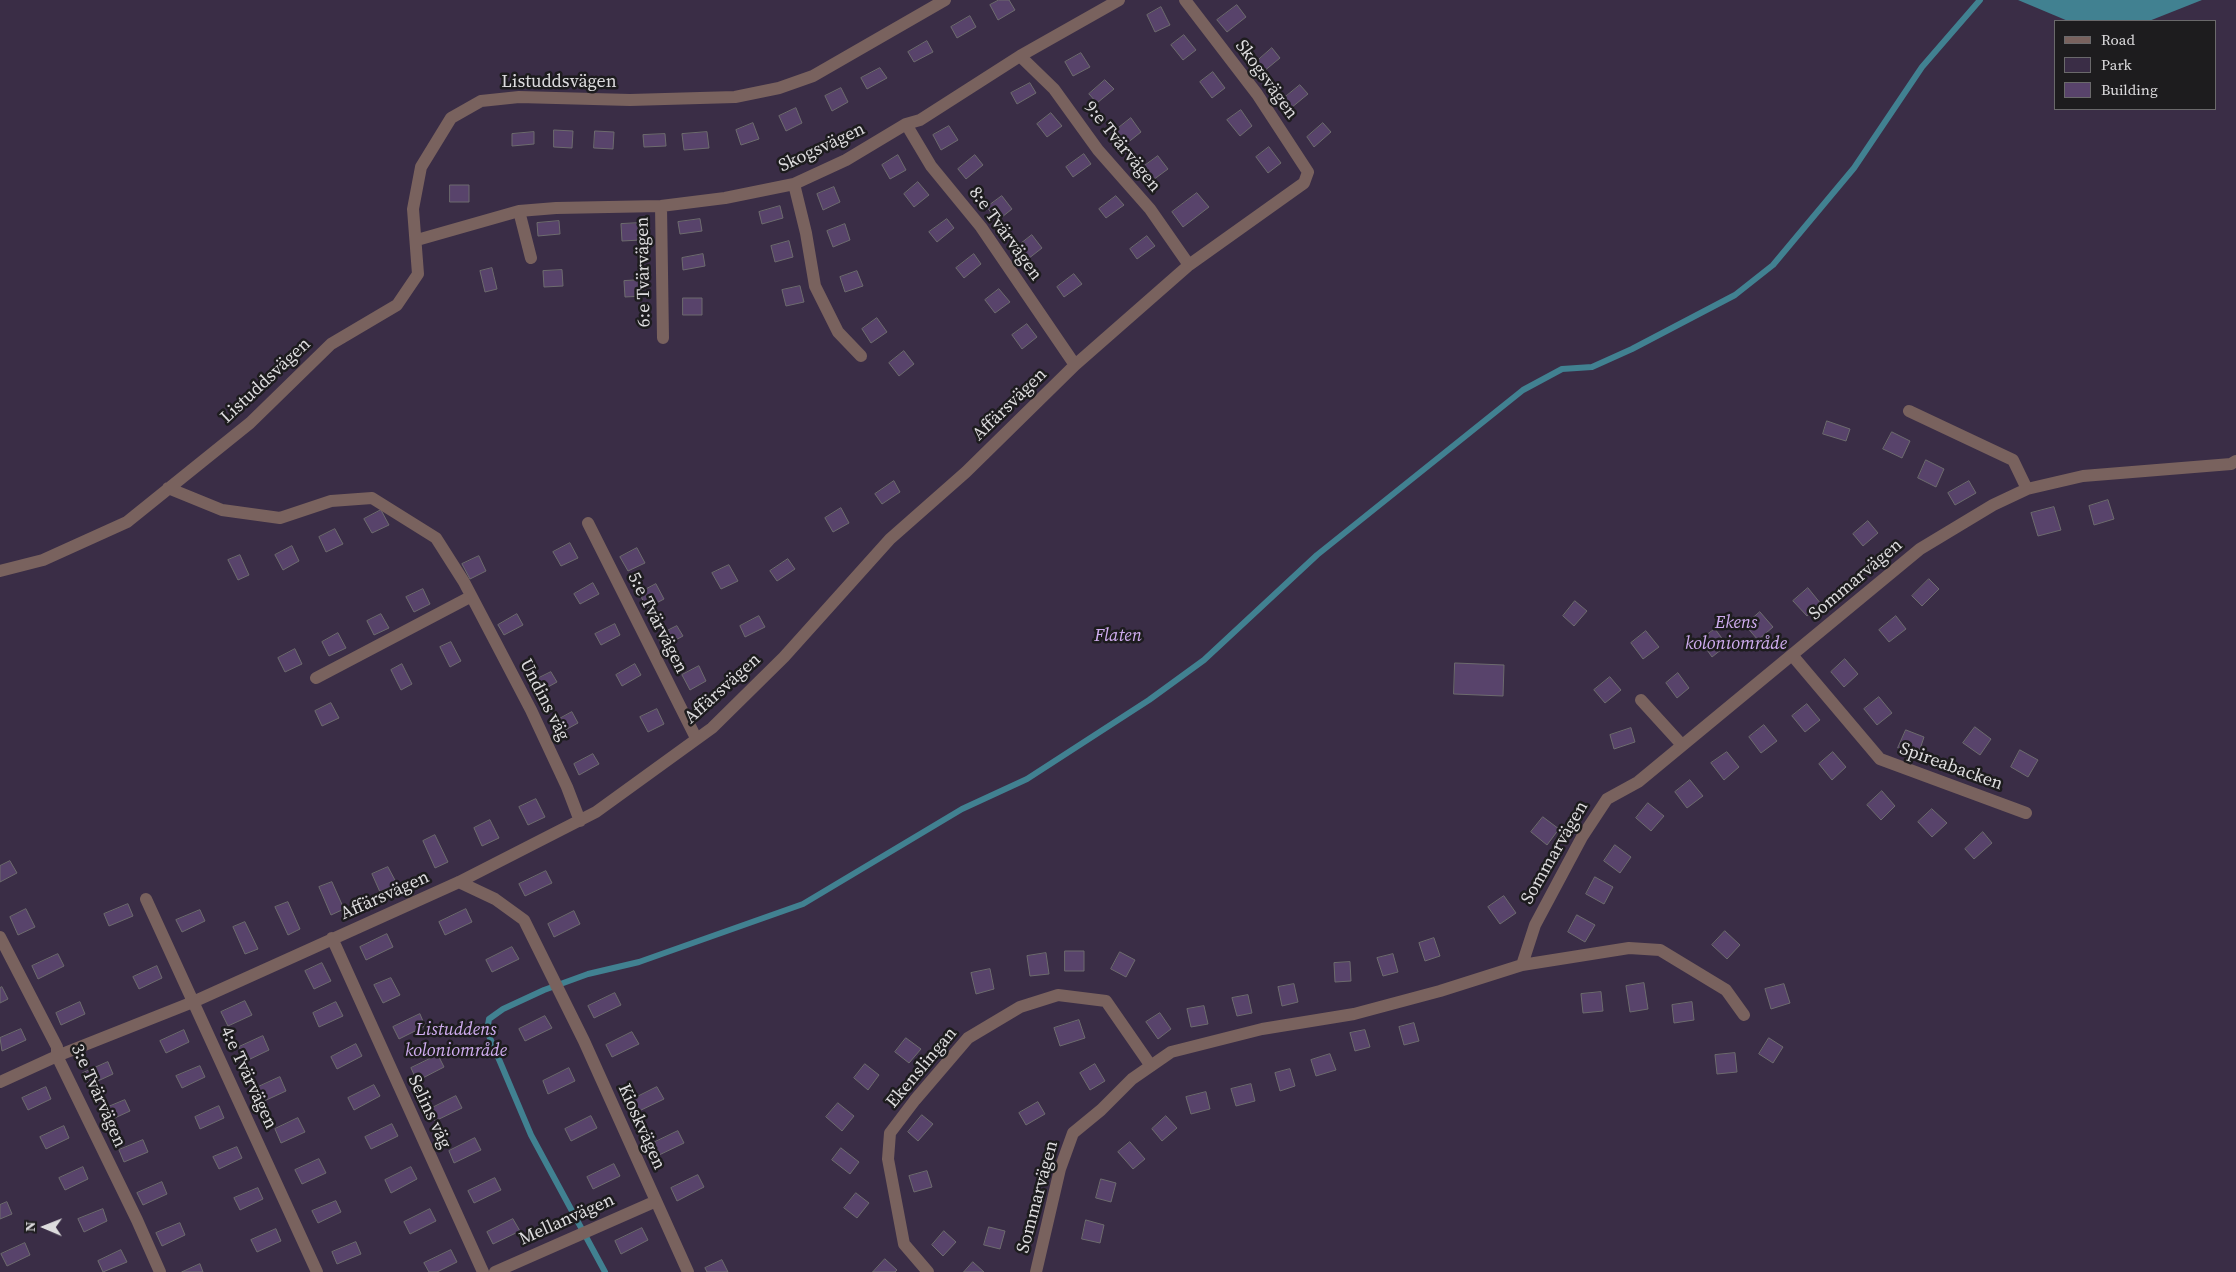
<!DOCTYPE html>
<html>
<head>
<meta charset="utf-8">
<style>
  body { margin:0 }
  #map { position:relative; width:2236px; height:1272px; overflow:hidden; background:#272628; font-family:"Source Serif 4",serif }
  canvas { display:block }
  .legend { position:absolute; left:2054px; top:20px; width:162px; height:90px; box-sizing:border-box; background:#1d1c1e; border:1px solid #6a696b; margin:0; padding:6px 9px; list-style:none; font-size:15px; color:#dddcde }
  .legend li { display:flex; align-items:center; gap:10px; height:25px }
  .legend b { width:25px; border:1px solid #6a696b }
  .north { position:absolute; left:20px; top:1202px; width:50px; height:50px; -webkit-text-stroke:4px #1d1c1e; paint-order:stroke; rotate:271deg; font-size:14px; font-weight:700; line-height:20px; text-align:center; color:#dddcde }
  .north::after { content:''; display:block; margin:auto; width:18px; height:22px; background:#dddcde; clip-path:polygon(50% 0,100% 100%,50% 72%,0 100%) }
</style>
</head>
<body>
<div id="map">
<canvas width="2236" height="1272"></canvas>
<ul class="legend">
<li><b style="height:6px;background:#79625e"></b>Road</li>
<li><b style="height:14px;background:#3a2d46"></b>Park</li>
<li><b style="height:14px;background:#58436b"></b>Building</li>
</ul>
<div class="north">N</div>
</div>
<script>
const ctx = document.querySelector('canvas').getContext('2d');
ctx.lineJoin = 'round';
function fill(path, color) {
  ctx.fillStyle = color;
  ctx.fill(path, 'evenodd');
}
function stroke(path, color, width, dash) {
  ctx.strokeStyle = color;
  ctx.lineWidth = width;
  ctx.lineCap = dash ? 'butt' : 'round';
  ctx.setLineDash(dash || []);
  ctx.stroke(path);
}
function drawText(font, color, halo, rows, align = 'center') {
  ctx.font = font + ' "Source Serif 4",serif';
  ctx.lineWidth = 5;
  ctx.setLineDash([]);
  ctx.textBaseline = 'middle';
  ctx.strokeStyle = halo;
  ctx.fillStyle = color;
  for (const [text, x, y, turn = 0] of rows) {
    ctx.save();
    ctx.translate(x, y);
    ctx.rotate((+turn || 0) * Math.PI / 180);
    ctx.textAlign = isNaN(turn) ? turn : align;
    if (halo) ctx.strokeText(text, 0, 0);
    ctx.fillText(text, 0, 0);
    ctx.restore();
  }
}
fill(new Path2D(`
  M 0,0 L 2236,0 L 2236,1272 L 0,1272 ZM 2055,21 L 2215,21 L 2215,109 L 2055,109 Z`), '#3a2d46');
fill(new Path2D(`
  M 2018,0 L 2202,0 L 2149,21 L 2068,21 Z`), '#418191');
stroke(new Path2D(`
  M 605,1272 L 531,1135 L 487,1031 L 489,1019 L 503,1009 L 544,990 L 588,974 L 639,962 L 803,904 L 962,809 L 1027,779 L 1149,700 L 1204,660 L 1317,555 L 1523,390 L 1562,369 L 1592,367 L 1632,349 L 1735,295 L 1773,265 L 1854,168 L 1922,67 L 1980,0`), '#418191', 6);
const building = new Path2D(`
  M 999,0 L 1009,0 L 1015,10 L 998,20 L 990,5 Z
  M 1237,5 L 1246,17 L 1227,32 L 1217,20 Z
  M 1161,7 L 1170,25 L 1155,32 L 1147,15 Z
  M 970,16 L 976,27 L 957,38 L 951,27 Z
  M 1184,35 L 1196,50 L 1183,60 L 1171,45 Z
  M 927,41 L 933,52 L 914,62 L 908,52 Z
  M 1272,48 L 1280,58 L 1263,72 L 1255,63 Z
  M 1081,53 L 1090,67 L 1073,76 L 1065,62 Z
  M 880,68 L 887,78 L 867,89 L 861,78 Z
  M 1213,72 L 1225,88 L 1212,98 L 1200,82 Z
  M 1105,80 L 1114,89 L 1097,103 L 1089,94 Z
  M 1030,83 L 1036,93 L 1017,104 L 1011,93 Z
  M 1300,85 L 1308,94 L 1291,108 L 1283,99 Z
  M 841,88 L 848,102 L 832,111 L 825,96 Z
  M 796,108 L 802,123 L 786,131 L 779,116 Z
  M 1241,110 L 1252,126 L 1240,136 L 1227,120 Z
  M 1051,113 L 1062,126 L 1047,137 L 1037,124 Z
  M 1131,118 L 1141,132 L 1126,144 L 1116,130 Z
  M 753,123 L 759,139 L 741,145 L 736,130 Z
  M 1323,123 L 1331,132 L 1314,147 L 1307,137 Z
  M 949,126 L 958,140 L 941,150 L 933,135 Z
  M 554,130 L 573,131 L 572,148 L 554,147 Z
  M 595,131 L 614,132 L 613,149 L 594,148 Z
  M 534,132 L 534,144 L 512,146 L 512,134 Z
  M 707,132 L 709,148 L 684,150 L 682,134 Z
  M 665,134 L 666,146 L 644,147 L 643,135 Z
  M 1269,147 L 1281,163 L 1268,173 L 1256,157 Z
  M 1084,154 L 1091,164 L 1073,177 L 1066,167 Z
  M 898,155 L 906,170 L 890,179 L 882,165 Z
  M 975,155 L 983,165 L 966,179 L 958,169 Z
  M 1158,156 L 1168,169 L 1153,180 L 1143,167 Z
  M 918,182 L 929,195 L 914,207 L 904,194 Z
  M 450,185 L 469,185 L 469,202 L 450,202 Z
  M 834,187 L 840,202 L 823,210 L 817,194 Z
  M 1197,193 L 1209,207 L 1183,227 L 1172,212 Z
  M 1002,196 L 1012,209 L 997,221 L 987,207 Z
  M 1116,196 L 1124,205 L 1106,218 L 1099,209 Z
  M 780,206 L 783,218 L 762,224 L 759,212 Z
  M 700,219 L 702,231 L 680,234 L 678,222 Z
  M 947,219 L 954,228 L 937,242 L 929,232 Z
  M 559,221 L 560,234 L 538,236 L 537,223 Z
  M 640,223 L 641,240 L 622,241 L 621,224 Z
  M 845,224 L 850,240 L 833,247 L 827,231 Z
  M 1032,235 L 1042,248 L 1028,259 L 1018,246 Z
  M 1147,236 L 1155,246 L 1137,259 L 1130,249 Z
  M 789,241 L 793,257 L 775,262 L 771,246 Z
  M 703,254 L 705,266 L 683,270 L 682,258 Z
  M 974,254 L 981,264 L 964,278 L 956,268 Z
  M 492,268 L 497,289 L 485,292 L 480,271 Z
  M 562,270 L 563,286 L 544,287 L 543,271 Z
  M 857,271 L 863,286 L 845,292 L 840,277 Z
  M 1074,274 L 1082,284 L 1064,297 L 1057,287 Z
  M 642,280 L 643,296 L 625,297 L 624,281 Z
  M 800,286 L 804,302 L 786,306 L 782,290 Z
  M 999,289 L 1010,302 L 995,313 L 985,300 Z
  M 683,298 L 702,298 L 702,315 L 683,315 Z
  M 877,318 L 887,332 L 871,343 L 862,329 Z
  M 1027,324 L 1037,337 L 1022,349 L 1012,335 Z
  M 904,351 L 914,364 L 899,376 L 889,363 Z
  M 1827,421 L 1850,429 L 1846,441 L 1823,434 Z
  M 1892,432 L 1910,441 L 1902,458 L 1883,449 Z
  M 1926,460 L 1944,469 L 1936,487 L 1918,478 Z
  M 894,481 L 900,492 L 882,504 L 875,494 Z
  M 1969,481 L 1976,493 L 1955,505 L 1948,493 Z
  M 2108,500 L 2114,519 L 2094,525 L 2089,506 Z
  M 2054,507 L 2061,530 L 2038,536 L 2031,513 Z
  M 841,508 L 849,523 L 833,532 L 825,518 Z
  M 381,510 L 389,525 L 372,533 L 364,519 Z
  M 1868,521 L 1878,533 L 1863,546 L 1853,534 Z
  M 335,529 L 343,544 L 326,552 L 319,537 Z
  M 570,543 L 578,558 L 561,566 L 553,552 Z
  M 292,546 L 299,561 L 283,570 L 275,555 Z
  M 637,548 L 645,563 L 628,571 L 620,557 Z
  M 240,555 L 249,575 L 238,580 L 228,560 Z
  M 479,556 L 486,571 L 470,579 L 462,564 Z
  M 788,559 L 795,569 L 777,581 L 770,571 Z
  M 729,565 L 738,581 L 721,589 L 712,573 Z
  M 1929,579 L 1939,589 L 1922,606 L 1912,596 Z
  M 593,583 L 599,594 L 580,604 L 574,594 Z
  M 656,584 L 664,599 L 647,608 L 639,593 Z
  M 1808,588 L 1821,604 L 1807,616 L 1793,601 Z
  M 423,589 L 430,604 L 414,612 L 406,597 Z
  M 1575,601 L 1587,611 L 1574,626 L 1563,616 Z
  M 1760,612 L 1773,627 L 1758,640 L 1745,625 Z
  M 381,614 L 389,628 L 374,635 L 367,621 Z
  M 517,614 L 523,625 L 504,635 L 498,625 Z
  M 759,616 L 765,627 L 745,637 L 740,626 Z
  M 1896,616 L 1906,629 L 1889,642 L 1879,630 Z
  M 615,624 L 620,635 L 601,645 L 595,634 Z
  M 677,626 L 683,636 L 663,647 L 657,636 Z
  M 1715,629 L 1727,645 L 1712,657 L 1700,640 Z
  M 1646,631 L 1659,647 L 1643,659 L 1631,643 Z
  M 338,633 L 346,648 L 329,656 L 322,642 Z
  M 451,642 L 461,661 L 450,667 L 440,647 Z
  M 295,649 L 302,664 L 285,672 L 278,658 Z
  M 1845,659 L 1858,674 L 1844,687 L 1831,672 Z
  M 1455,663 L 1504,665 L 1503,696 L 1454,694 Z
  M 402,664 L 412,684 L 401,690 L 391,670 Z
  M 635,664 L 641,675 L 622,686 L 616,675 Z
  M 699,666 L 706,681 L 690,690 L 682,675 Z
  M 551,672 L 557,682 L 537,693 L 531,682 Z
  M 1678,673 L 1689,688 L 1677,698 L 1666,683 Z
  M 1610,677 L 1621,690 L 1605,703 L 1594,690 Z
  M 1879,697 L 1892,713 L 1877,725 L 1864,709 Z
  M 331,703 L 339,718 L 322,726 L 315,711 Z
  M 1807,704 L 1820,720 L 1805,732 L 1792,716 Z
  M 657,709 L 664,724 L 648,732 L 640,717 Z
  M 572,712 L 578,723 L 558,734 L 552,723 Z
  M 1764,725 L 1777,741 L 1761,753 L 1749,737 Z
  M 1975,727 L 1991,739 L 1980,755 L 1963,743 Z
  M 1631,728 L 1635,742 L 1614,749 L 1610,735 Z
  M 1906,730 L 1924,737 L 1918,755 L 1898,748 Z
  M 2020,750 L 2038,760 L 2028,777 L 2011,767 Z
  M 1727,752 L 1739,767 L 1724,780 L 1711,763 Z
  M 1833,752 L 1846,767 L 1832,780 L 1819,764 Z
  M 593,754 L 599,764 L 579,775 L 574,764 Z
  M 1690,780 L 1703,796 L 1687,808 L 1675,792 Z
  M 1882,791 L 1895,806 L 1881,820 L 1867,805 Z
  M 536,799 L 545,817 L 528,825 L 519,807 Z
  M 1648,803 L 1664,816 L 1651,831 L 1636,818 Z
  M 1932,809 L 1947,823 L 1932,837 L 1918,822 Z
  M 1543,817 L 1559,829 L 1547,845 L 1531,832 Z
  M 490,820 L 499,838 L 482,846 L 474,828 Z
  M 1983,832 L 1992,843 L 1974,859 L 1965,849 Z
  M 435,835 L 448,862 L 435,868 L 423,841 Z
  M 1615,845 L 1631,857 L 1620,873 L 1604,861 Z
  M 10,861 L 17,873 L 0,882 L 0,866 Z
  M 388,867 L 397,884 L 380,892 L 372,874 Z
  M 546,871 L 552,883 L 525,896 L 519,884 Z
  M 1595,877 L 1613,887 L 1604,904 L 1586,894 Z
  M 332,882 L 344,909 L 331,915 L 319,887 Z
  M 1504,896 L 1516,913 L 1500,924 L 1488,907 Z
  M 288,902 L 300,929 L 288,935 L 275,907 Z
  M 128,904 L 133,916 L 109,926 L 104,914 Z
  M 26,909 L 35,927 L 18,935 L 10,917 Z
  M 466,909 L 472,922 L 445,935 L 439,922 Z
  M 200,910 L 205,921 L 182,932 L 176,920 Z
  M 574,911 L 580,924 L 554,937 L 548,924 Z
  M 1577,915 L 1595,925 L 1585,942 L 1568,932 Z
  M 245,922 L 258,949 L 245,954 L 233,927 Z
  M 1725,931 L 1740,945 L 1727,959 L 1712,945 Z
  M 387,934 L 393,947 L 366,960 L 360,947 Z
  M 1434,938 L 1440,956 L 1425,961 L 1419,943 Z
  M 512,947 L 519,959 L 492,972 L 486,960 Z
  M 1065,951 L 1084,951 L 1084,971 L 1065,971 Z
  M 1120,952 L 1135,960 L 1126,977 L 1111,969 Z
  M 1046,953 L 1049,974 L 1030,976 L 1027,956 Z
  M 58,954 L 64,966 L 38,979 L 32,966 Z
  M 1393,954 L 1398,972 L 1383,976 L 1377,958 Z
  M 1350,962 L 1351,981 L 1335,982 L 1334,963 Z
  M 322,963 L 331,981 L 314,989 L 305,971 Z
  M 157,966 L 162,978 L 139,989 L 133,977 Z
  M 990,969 L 994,989 L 976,994 L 971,973 Z
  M 391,978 L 400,995 L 383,1003 L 374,985 Z
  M 1644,983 L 1648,1009 L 1630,1012 L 1626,986 Z
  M 1294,984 L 1298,1002 L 1282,1006 L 1278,987 Z
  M 1784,984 L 1790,1003 L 1771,1009 L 1765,989 Z
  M 2,987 L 8,999 L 0,1003 L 0,988 Z
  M 1601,992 L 1603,1011 L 1583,1013 L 1581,994 Z
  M 615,993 L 621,1005 L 594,1018 L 588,1006 Z
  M 1248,995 L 1252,1013 L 1237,1016 L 1232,998 Z
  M 245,1001 L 252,1015 L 228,1026 L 221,1012 Z
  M 80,1002 L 85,1014 L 61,1025 L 56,1013 Z
  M 336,1002 L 343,1016 L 319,1027 L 313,1013 Z
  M 1692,1002 L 1694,1020 L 1674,1023 L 1672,1005 Z
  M 1204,1006 L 1208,1024 L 1191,1027 L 1187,1009 Z
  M 1160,1013 L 1171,1029 L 1158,1039 L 1146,1022 Z
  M 420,1014 L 425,1026 L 399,1039 L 393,1027 Z
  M 545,1016 L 552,1028 L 525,1041 L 519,1029 Z
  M 1079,1020 L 1085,1038 L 1060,1046 L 1054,1028 Z
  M 1414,1023 L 1419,1041 L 1404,1045 L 1399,1027 Z
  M 21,1029 L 26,1040 L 2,1051 L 0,1038 Z
  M 184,1030 L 189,1042 L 166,1053 L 160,1041 Z
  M 1365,1030 L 1370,1047 L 1355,1051 L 1350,1033 Z
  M 632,1032 L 639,1044 L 612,1057 L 606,1045 Z
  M 263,1036 L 269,1050 L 246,1061 L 239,1047 Z
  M 906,1038 L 921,1049 L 909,1063 L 895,1052 Z
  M 1769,1038 L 1783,1047 L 1773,1063 L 1759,1054 Z
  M 356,1044 L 362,1056 L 337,1069 L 331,1057 Z
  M 1735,1053 L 1737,1072 L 1717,1074 L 1715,1055 Z
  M 1330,1054 L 1336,1070 L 1316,1076 L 1311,1060 Z
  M 438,1055 L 444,1067 L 417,1081 L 411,1068 Z
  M 108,1062 L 113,1074 L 89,1085 L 83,1073 Z
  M 865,1064 L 879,1075 L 868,1090 L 854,1078 Z
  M 1095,1064 L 1105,1081 L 1090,1090 L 1080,1073 Z
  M 200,1066 L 205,1077 L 182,1088 L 176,1076 Z
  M 569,1068 L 575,1081 L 548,1094 L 543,1081 Z
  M 1290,1069 L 1295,1086 L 1280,1091 L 1275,1073 Z
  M 280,1077 L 286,1091 L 262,1102 L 256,1088 Z
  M 1251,1084 L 1255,1101 L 1236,1106 L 1231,1089 Z
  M 374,1085 L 380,1096 L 354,1110 L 348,1098 Z
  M 46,1087 L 51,1099 L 28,1110 L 22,1098 Z
  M 657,1087 L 664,1099 L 637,1112 L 631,1100 Z
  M 1206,1092 L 1210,1109 L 1191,1114 L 1186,1097 Z
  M 456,1096 L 462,1108 L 435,1121 L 430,1109 Z
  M 125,1100 L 130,1111 L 106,1122 L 101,1110 Z
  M 1038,1102 L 1045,1114 L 1026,1125 L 1019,1113 Z
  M 838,1103 L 854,1116 L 842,1131 L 826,1117 Z
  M 219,1106 L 224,1118 L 200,1129 L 195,1117 Z
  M 922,1115 L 933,1124 L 918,1141 L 908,1132 Z
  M 591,1116 L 597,1128 L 571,1141 L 565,1129 Z
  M 1166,1116 L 1177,1128 L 1162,1141 L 1152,1129 Z
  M 298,1118 L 305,1132 L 281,1143 L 275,1129 Z
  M 392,1124 L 398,1136 L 371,1149 L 365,1137 Z
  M 64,1126 L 69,1138 L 46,1149 L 40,1137 Z
  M 678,1131 L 684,1143 L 657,1156 L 651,1144 Z
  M 475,1138 L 481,1150 L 454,1163 L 449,1151 Z
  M 143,1140 L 148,1152 L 124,1162 L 119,1150 Z
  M 1130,1142 L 1145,1159 L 1133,1169 L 1118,1152 Z
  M 237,1147 L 242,1158 L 219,1169 L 213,1157 Z
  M 841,1148 L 859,1162 L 850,1174 L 832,1160 Z
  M 319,1159 L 326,1173 L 302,1184 L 295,1170 Z
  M 614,1164 L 620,1176 L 593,1189 L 587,1177 Z
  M 83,1167 L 88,1179 L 65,1190 L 59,1178 Z
  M 411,1167 L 417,1179 L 391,1193 L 385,1180 Z
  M 927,1171 L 932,1187 L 914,1192 L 909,1176 Z
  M 698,1175 L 704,1187 L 677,1201 L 671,1188 Z
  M 495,1178 L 501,1190 L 474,1203 L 468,1191 Z
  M 1101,1179 L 1116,1183 L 1111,1202 L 1096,1198 Z
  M 162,1182 L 167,1194 L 143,1205 L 137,1193 Z
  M 258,1188 L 263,1199 L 240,1210 L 234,1198 Z
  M 856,1193 L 869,1203 L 857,1218 L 844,1208 Z
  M 336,1201 L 341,1212 L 318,1223 L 312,1211 Z
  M 7,1202 L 12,1214 L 0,1219 L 0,1205 Z
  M 103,1209 L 107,1221 L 84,1232 L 78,1219 Z
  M 430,1209 L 436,1221 L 410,1234 L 404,1222 Z
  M 513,1219 L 520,1231 L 493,1244 L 487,1232 Z
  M 1086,1220 L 1104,1225 L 1100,1243 L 1082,1239 Z
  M 180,1223 L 185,1235 L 162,1246 L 156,1233 Z
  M 989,1227 L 1005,1231 L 1000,1249 L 984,1245 Z
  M 642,1228 L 648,1240 L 621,1254 L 615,1241 Z
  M 276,1229 L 281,1241 L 257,1252 L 251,1240 Z
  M 944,1231 L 956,1242 L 943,1256 L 932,1245 Z
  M 356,1242 L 361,1254 L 337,1264 L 332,1252 Z
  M 25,1243 L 30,1255 L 7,1266 L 1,1254 Z
  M 121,1250 L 127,1262 L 103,1272 L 98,1261 Z
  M 451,1250 L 457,1262 L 437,1272 L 429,1272 L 424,1263 Z
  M 885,1259 L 897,1270 L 895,1272 L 873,1272 Z
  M 722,1260 L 728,1272 L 707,1272 L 705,1268 Z
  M 973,1262 L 984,1272 L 964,1272 Z
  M 200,1264 L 203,1272 L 182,1272 Z`);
fill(building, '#58436b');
stroke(building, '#6d6b6e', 1);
stroke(new Path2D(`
  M 1020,56 L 1054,89 L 1098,150 L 1150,209 L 1189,265
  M 906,124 L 931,166 L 981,227 L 1075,365
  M 794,184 L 806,233 L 815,286 L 838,332 L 861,356
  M 661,206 L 663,338
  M 519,211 L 531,258
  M 417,240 L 519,211 L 556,208 L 661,206 L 725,198 L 794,184 L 846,160 L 906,124 L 920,120 L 1020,56 L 1119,0
  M 1909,411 L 2013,460 L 2027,489
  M 168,488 L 222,510 L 280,518 L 331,501 L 372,498 L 436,538 L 464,582 L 531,710 L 567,787 L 580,821
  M 588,523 L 696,738
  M 0,571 L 43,560 L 127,522 L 250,423 L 331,344 L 397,305 L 418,274 L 413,209 L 421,167 L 451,118 L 481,101 L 519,97 L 630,100 L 735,97 L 779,88 L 813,76 L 945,0
  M 1792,655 L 1880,759 L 2026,813
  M 316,678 L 470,597
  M 1641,700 L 1682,745
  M 459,882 L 495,899 L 524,920 L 584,1041 L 688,1272
  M 146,899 L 317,1272
  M 0,937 L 57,1047 L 57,1056 L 137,1220 L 160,1272
  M 332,938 L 483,1272
  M 1522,965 L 1629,948 L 1660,950 L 1726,990 L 1744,1015
  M 0,1082 L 57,1056 L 193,1002 L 459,882 L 596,812 L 712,728 L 784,657 L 890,539 L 966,472 L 1075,365 L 1189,265 L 1304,183 L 1308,172 L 1257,94 L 1185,0
  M 495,1272 L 654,1202
  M 928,1272 L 904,1244 L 888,1159 L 890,1133 L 915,1100 L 968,1038 L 1020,1007 L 1058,995 L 1106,1001 L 1151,1066
  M 1036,1272 L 1060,1169 L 1073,1133 L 1101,1110 L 1132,1079 L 1171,1052 L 1262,1029 L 1354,1014 L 1440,991 L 1522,965 L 1535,925 L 1582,837 L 1607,799 L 1638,782 L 1920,549 L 1993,505 L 2027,489 L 2083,476 L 2231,464 L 2236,461`), '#79625e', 12);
drawText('18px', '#dddcde', '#1d1c1e', [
  ["Skogsvägen",1266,80,54],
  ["Listuddsvägen",559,82],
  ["9:e Tvärvägen",1122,147,51],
  ["Skogsvägen",822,148,-25],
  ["8:e Tvärvägen",1005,234,54],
  ["6:e Tvärvägen",644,272,-91],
  ["Listuddsvägen",266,381,-43],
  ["Affärsvägen",1010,405,-44],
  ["Sommarvägen",1856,580,-40],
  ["5:e Tvärvägen",657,623,63],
  ["Affärsvägen",723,689,-42],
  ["Undins väg",544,700,63],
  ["Spireabacken",1951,767,20],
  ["Sommarvägen",1555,853,-60],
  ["Affärsvägen",385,896,-24],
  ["Ekenslingan",922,1068,-50],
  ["4:e Tvärvägen",248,1078,65],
  ["3:e Tvärvägen",98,1096,66],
  ["Selins väg",429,1112,65],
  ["Kioskvägen",641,1127,66],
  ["Sommarvägen",1038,1197,-75],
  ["Mellanvägen",567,1220,-24]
]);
drawText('italic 18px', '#d0adf0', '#1d1c1e', [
  ["Ekens",1736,623],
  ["koloniområde",1736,644],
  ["Flaten",1118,636],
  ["Listuddens",456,1030],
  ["koloniområde",456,1051]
]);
</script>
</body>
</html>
